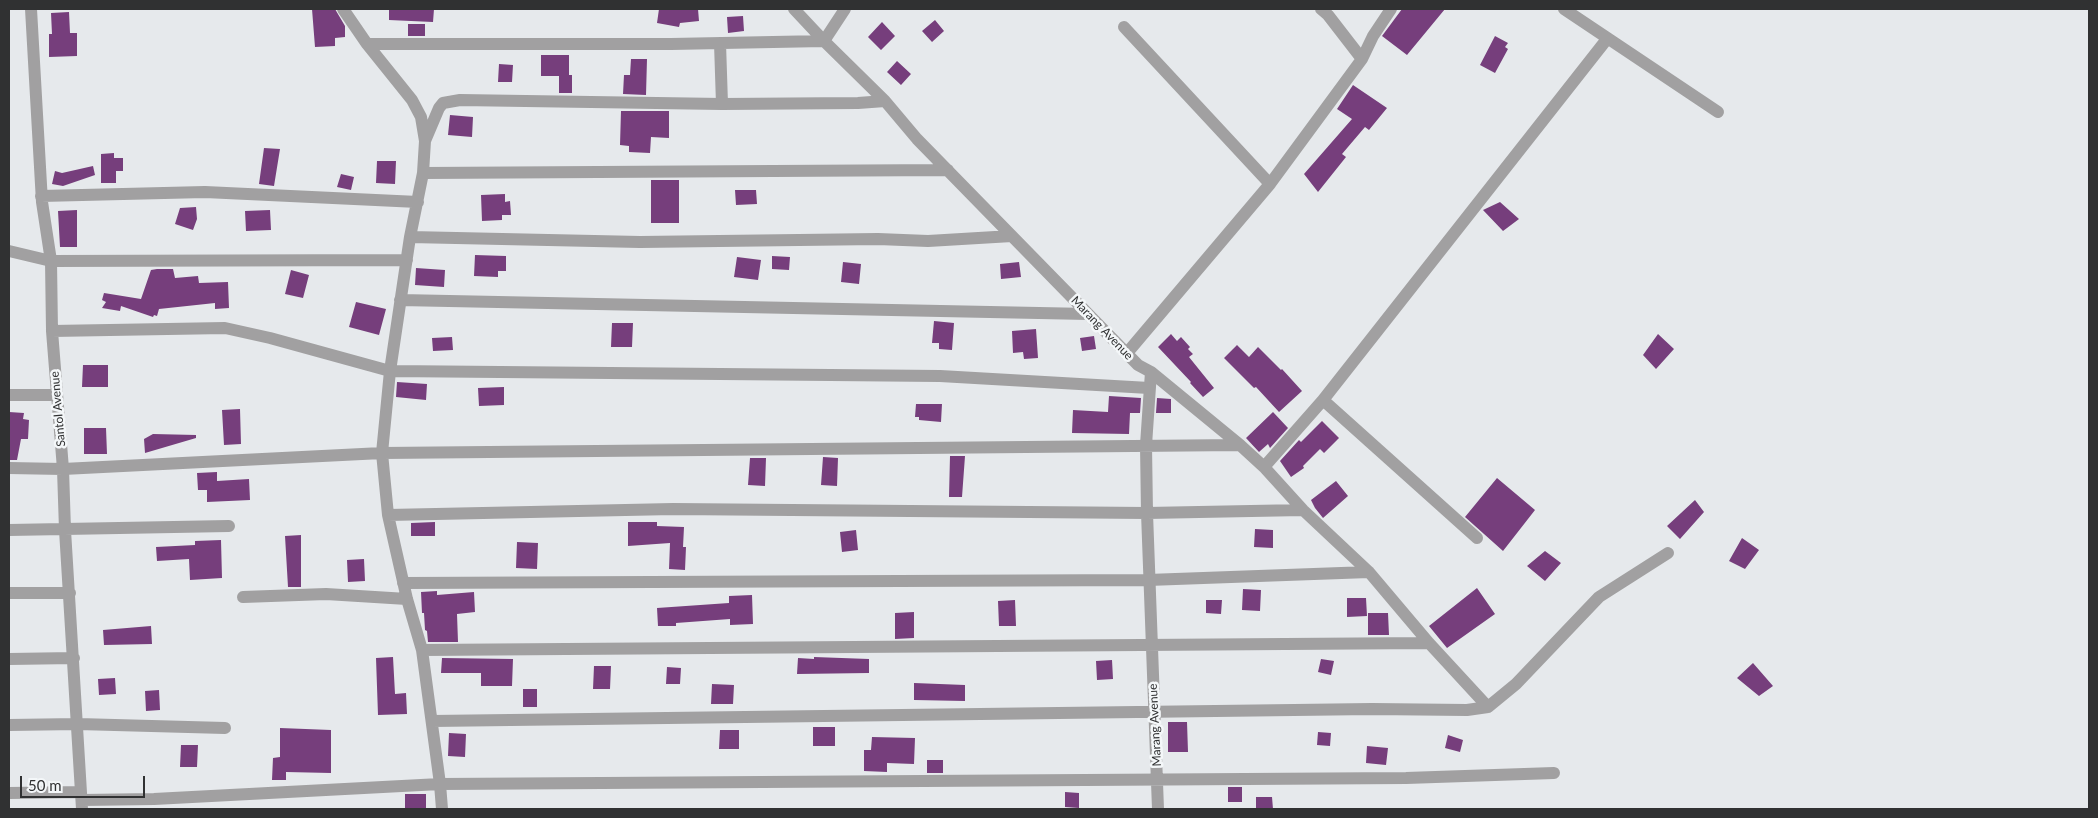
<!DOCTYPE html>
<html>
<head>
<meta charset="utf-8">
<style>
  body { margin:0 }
  #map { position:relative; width:2098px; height:818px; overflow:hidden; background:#e6e9ec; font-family:Lato,sans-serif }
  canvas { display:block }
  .frame { position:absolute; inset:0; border:10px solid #303132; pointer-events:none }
  .scale { position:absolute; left:20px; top:776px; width:125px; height:22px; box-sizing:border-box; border:2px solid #303132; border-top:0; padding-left:6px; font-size:15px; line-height:18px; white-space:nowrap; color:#303132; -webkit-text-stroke:4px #f4f7f9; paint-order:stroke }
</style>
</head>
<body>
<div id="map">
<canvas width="2098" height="818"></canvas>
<div class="frame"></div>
<div class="scale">50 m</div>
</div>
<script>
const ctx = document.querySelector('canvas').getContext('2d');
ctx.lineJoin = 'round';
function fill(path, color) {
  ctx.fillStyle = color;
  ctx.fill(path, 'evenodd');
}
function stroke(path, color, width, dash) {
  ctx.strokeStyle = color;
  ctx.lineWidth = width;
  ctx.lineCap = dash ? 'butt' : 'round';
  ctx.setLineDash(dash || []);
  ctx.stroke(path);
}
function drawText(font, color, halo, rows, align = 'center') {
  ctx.font = font + ' Lato,sans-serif';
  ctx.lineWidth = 5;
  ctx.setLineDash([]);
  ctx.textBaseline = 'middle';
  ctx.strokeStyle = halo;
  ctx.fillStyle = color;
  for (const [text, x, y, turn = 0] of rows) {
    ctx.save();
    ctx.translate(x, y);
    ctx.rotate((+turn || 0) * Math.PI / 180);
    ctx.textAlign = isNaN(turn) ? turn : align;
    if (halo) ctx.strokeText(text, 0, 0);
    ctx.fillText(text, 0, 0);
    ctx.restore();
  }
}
fill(new Path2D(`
  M 312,9 L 335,9 L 345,26 L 345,37 L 335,38 L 335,46 L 315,47 Z
  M 389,9 L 434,9 L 433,22 L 389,20 Z
  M 659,9 L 698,9 L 699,21 L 680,23 L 679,27 L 657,23 Z
  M 1402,9 L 1445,9 L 1407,55 L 1382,36 Z
  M 69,12 L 70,33 L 77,33 L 77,56 L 49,57 L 49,34 L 52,34 L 51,13 Z
  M 743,16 L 744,31 L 728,33 L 727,17 Z
  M 935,20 L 944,31 L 932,42 L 922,31 Z
  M 882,22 L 895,36 L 881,50 L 868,37 Z
  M 408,24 L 425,24 L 425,36 L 408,36 Z
  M 1495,36 L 1508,43 L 1505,47 L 1508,49 L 1495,73 L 1480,65 Z
  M 541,55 L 569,55 L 569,75 L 572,75 L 572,93 L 559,93 L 559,76 L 541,76 Z
  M 631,59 L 647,59 L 646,95 L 623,94 L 624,75 L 630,75 Z
  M 897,61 L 911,74 L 901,85 L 887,72 Z
  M 499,64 L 513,65 L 512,82 L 498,82 Z
  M 1353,85 L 1387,108 L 1369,130 L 1365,127 L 1342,154 L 1346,157 L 1318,192 L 1304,174 L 1352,119 L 1337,109 Z
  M 621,111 L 669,111 L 669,138 L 651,137 L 650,153 L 629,152 L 629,146 L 620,145 Z
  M 450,115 L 473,117 L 472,137 L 448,135 Z
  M 264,148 L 280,149 L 274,186 L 259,184 Z
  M 114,153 L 114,158 L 123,158 L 123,171 L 116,171 L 116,183 L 101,183 L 101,154 Z
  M 377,161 L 396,161 L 395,184 L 376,183 Z
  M 93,166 L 95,175 L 63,186 L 52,184 L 55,171 L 62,173 Z
  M 341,174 L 354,177 L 351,190 L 337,187 Z
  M 651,180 L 679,180 L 679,223 L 651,223 Z
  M 735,190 L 756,190 L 757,204 L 736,205 Z
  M 505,194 L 505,202 L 510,201 L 511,215 L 502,215 L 502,220 L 482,221 L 481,195 Z
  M 1500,202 L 1519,219 L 1503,231 L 1483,210 Z
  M 196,207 L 197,219 L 193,230 L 175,224 L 180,208 Z
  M 77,210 L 77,247 L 60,247 L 58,211 Z
  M 270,210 L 271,230 L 246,231 L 245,211 Z
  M 475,255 L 506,256 L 506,271 L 498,271 L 498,277 L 474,276 Z
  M 772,256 L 790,257 L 789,270 L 772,269 Z
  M 737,257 L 761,260 L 758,280 L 734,277 Z
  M 843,262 L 861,264 L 859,284 L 841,282 Z
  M 1019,262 L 1021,277 L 1001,279 L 1000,264 Z
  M 416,268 L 445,270 L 444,287 L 415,285 Z
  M 157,269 L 173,269 L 175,278 L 198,276 L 199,283 L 228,282 L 229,308 L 215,309 L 215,303 L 159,309 L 157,316 L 154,315 L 153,317 L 121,306 L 120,311 L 102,308 L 106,302 L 102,300 L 104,293 L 141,299 L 151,270 Z
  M 291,270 L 309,275 L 303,298 L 285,294 Z
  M 356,302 L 386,309 L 379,335 L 349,327 Z
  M 934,321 L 954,323 L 952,350 L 939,349 L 939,343 L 932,343 Z
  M 612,323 L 633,323 L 632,347 L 611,347 Z
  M 1036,329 L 1038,358 L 1024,359 L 1023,352 L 1013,353 L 1012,331 Z
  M 1171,334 L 1177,341 L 1181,337 L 1190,347 L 1188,349 L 1193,354 L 1189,357 L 1214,388 L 1203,397 L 1190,383 L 1191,382 L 1158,347 Z
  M 1658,334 L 1674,349 L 1656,369 L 1643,355 Z
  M 1094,336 L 1096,349 L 1082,351 L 1080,338 Z
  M 452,337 L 453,350 L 433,351 L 432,338 Z
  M 1237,345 L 1249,357 L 1258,347 L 1281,370 L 1282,369 L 1302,391 L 1279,412 L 1256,387 L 1254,388 L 1224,358 Z
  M 83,365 L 108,365 L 108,387 L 82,387 Z
  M 397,382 L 427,384 L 426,400 L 396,397 Z
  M 504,387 L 504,405 L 479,406 L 478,388 Z
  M 1109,396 L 1141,398 L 1140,413 L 1130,413 L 1129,434 L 1072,433 L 1073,410 L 1108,412 Z
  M 1157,398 L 1171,399 L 1171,413 L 1156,413 Z
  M 916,404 L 942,404 L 941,422 L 919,420 L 919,417 L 915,417 Z
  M 240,409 L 241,444 L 224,445 L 222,410 Z
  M 9,412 L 24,413 L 23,419 L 29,420 L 28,439 L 21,439 L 17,460 L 9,460 Z
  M 1273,412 L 1288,428 L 1270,448 L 1268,444 L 1259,452 L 1246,438 Z
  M 1322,421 L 1339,438 L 1324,453 L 1320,449 L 1303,466 L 1304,468 L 1291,477 L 1280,461 L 1299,440 L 1301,442 Z
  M 84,428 L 106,428 L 107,454 L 84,454 Z
  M 153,434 L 196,435 L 196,438 L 145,453 L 144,439 Z
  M 950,456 L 965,456 L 962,497 L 949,497 Z
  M 823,457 L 838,458 L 837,486 L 821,485 Z
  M 750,458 L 766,458 L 765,486 L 748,485 Z
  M 217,472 L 217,481 L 249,479 L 250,500 L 207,502 L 207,490 L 198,490 L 197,473 Z
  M 1497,478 L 1535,510 L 1503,551 L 1465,517 Z
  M 1336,481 L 1348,496 L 1323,518 L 1315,508 L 1311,500 Z
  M 1695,500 L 1704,512 L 1680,539 L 1667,526 Z
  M 435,522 L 435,536 L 411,536 L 411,523 Z
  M 628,522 L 657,522 L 657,526 L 684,527 L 683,547 L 686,547 L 685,570 L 669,569 L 670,543 L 628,546 Z
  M 1255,529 L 1273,530 L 1273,548 L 1254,547 Z
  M 856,530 L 858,550 L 842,552 L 840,532 Z
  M 301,535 L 301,587 L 288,587 L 285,536 Z
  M 1742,538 L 1759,550 L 1745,569 L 1729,561 Z
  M 221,540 L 222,578 L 190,580 L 189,559 L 157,561 L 156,547 L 195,545 L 195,541 Z
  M 517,542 L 538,543 L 537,569 L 516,568 Z
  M 1545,551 L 1561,563 L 1545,581 L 1527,566 Z
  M 364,559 L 365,581 L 348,582 L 347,560 Z
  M 1477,588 L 1495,614 L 1447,648 L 1429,626 Z
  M 1243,589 L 1261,590 L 1260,611 L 1242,610 Z
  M 437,591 L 437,595 L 474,592 L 475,612 L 457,614 L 458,642 L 428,642 L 427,631 L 425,630 L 424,613 L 422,613 L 421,592 Z
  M 752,595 L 753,624 L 730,625 L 730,619 L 676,623 L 676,626 L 658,626 L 657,608 L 729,603 L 729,596 Z
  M 1347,598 L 1366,598 L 1367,616 L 1347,617 Z
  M 1015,600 L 1016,626 L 999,626 L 998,601 Z
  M 1206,600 L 1222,600 L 1221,614 L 1206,613 Z
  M 914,612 L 914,638 L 895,639 L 895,613 Z
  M 1368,613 L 1388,613 L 1389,635 L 1368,635 Z
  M 151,626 L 152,644 L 104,645 L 103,630 Z
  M 393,657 L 395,694 L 406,693 L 407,714 L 378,715 L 376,658 Z
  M 814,657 L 869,659 L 869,673 L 797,674 L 798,658 L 814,659 Z
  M 442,658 L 513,659 L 512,686 L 481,686 L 481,673 L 441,673 Z
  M 1321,659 L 1334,661 L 1331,675 L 1318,672 Z
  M 1112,660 L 1113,679 L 1097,680 L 1096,661 Z
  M 1753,663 L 1773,686 L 1759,696 L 1737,678 Z
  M 594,666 L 611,666 L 610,689 L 593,689 Z
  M 667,667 L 681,668 L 680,684 L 666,684 Z
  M 115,678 L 116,694 L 99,695 L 98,679 Z
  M 914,683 L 965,685 L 965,701 L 914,700 Z
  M 712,684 L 734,685 L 733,704 L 711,704 Z
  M 523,689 L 537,689 L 537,707 L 523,707 Z
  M 159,690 L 160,710 L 146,711 L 145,691 Z
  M 1168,722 L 1187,722 L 1188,752 L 1168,752 Z
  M 813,727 L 835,727 L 835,746 L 813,746 Z
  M 280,728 L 331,730 L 331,773 L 286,772 L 286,780 L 272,780 L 273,758 L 280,757 Z
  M 720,730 L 739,730 L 739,749 L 719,749 Z
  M 1318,732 L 1331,733 L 1330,746 L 1317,745 Z
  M 449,733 L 466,734 L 465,757 L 448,756 Z
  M 1448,735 L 1463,740 L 1460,752 L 1445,748 Z
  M 872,737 L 915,738 L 914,764 L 887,763 L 887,772 L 864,771 L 864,750 L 871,750 Z
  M 181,745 L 198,745 L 197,767 L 180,767 Z
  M 1367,746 L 1388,748 L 1386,765 L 1366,763 Z
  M 927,760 L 943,760 L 943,773 L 927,773 Z
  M 1228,787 L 1242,787 L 1242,802 L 1228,802 Z
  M 1065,792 L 1079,793 L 1079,808 L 1065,807 Z
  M 405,794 L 426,794 L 426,809 L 405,809 Z
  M 1256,797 L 1272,797 L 1273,809 L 1256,809 Z`), '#763e7c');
stroke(new Path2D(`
  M 31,9 L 42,202 L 51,261 L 52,331 L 63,469 L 65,530 L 82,809
  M 343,9 L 367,44 L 412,100 L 421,117 L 425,141 L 423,173 L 410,237 L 390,371 L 382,453 L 388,515 L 407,599 L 422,650 L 440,784 L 442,809
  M 794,9 L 824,41 L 885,101 L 917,139 L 1138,365 L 1151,372 L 1146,445 L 1147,513 L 1158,809
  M 1321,9 L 1328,15 L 1362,59
  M 1564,9 L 1718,112
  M 1124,27 L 1270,184
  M 720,43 L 722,104
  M 367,44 L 671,44 L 824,41 L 845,9
  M 425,141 L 439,108 L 443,103 L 460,100 L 722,104 L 858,103 L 885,101
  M 423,173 L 948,170
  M 41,196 L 205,192 L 418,202
  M 410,237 L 640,242 L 878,239 L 928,241 L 1012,236
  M 9,251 L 51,261 L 407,260
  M 400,300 L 1088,314
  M 52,331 L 225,328 L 270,338 L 390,371 L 940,376 L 1149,388
  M 1127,353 L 1270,184 L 1362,59 L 1373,36 L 1391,9
  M 1151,372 L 1240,445 L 1264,467 L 1303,510 L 1369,572 L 1429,643 L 1488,707
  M 9,395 L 56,395
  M 1323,400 L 1607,39
  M 1264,467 L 1323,400 L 1477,538
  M 9,468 L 63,469 L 382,453 L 1240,445
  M 388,515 L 673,509 L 1147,513 L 1303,510
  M 9,530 L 229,526
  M 403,583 L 1148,580 L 1369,572
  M 9,593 L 70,593
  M 243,597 L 326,594 L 407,599
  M 422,650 L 1429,643
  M 9,659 L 74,658
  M 432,721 L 1372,709 L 1467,710 L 1488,707 L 1516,684 L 1599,597 L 1668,553
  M 9,725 L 78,724 L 225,728
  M 9,793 L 81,792
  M 82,800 L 154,799 L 440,784 L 1406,778 L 1554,773`), '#a1a0a1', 12);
drawText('12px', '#303132', '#f4f7f9', [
  ["Marang Avenue",1102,328,46],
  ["Santol Avenue",58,409,-95],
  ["Marang Avenue",1155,725,-93]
]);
</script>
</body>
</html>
